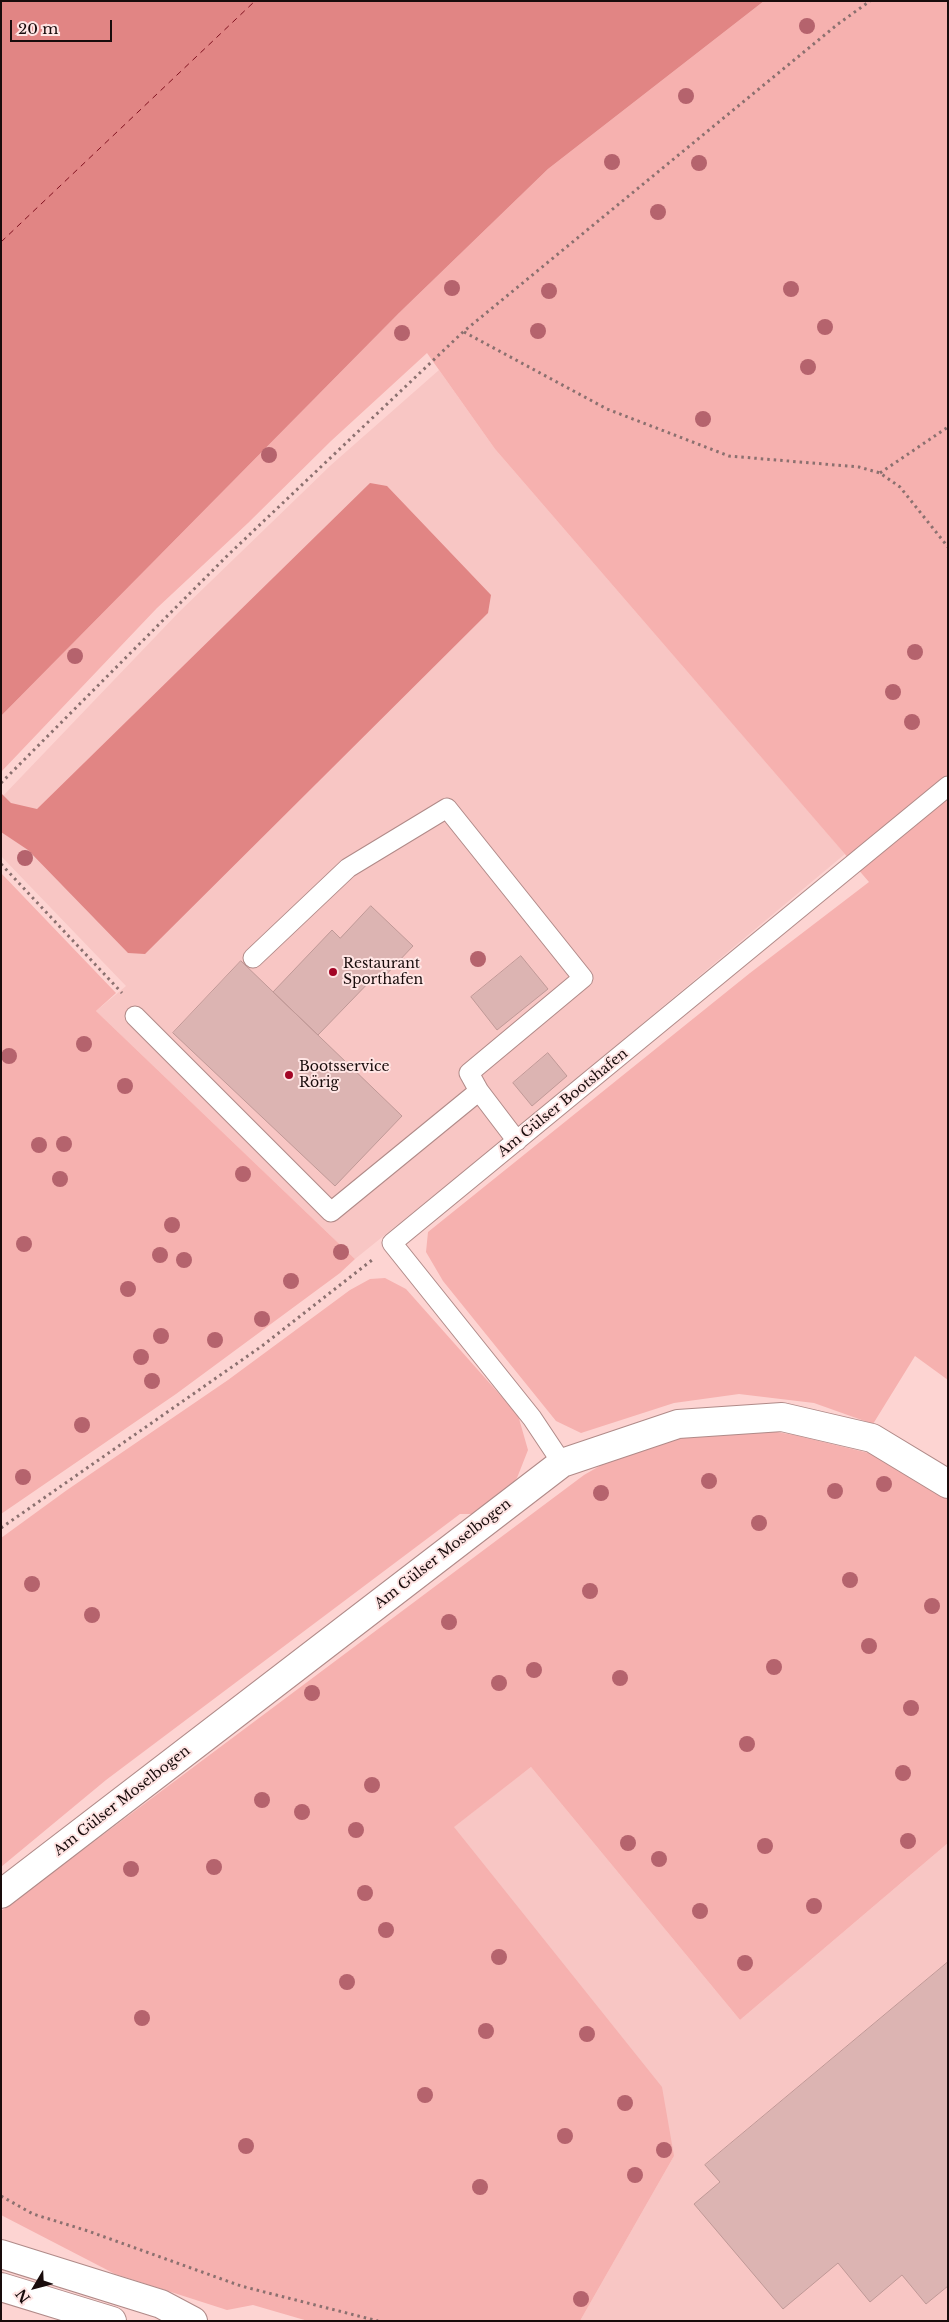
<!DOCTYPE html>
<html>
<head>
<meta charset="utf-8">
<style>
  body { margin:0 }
  #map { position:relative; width:949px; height:2322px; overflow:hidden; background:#fdd4d2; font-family:"Libre Baskerville",serif }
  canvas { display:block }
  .frame { position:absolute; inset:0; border:2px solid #190c0c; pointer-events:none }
  .north { position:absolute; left:10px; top:2262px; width:50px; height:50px; -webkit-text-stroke:4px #ffe5e4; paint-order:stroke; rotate:233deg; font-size:14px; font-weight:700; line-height:20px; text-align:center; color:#190c0c }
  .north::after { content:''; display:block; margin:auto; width:18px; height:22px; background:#190c0c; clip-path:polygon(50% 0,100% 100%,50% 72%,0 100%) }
  .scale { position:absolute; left:10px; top:20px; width:102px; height:22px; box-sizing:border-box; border:2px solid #190c0c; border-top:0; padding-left:6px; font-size:15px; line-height:18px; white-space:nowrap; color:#190c0c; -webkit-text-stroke:4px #ffe5e4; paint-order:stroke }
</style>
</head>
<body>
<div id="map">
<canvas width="949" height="2322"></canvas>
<div class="frame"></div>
<div class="north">N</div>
<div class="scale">20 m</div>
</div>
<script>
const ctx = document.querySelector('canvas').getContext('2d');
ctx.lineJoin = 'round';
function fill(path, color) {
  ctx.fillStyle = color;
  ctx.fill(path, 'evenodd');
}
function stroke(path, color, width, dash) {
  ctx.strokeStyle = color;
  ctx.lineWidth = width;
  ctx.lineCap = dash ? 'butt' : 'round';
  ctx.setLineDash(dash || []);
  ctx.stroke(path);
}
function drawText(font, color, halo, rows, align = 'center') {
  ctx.font = font + ' "Libre Baskerville",serif';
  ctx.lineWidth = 4;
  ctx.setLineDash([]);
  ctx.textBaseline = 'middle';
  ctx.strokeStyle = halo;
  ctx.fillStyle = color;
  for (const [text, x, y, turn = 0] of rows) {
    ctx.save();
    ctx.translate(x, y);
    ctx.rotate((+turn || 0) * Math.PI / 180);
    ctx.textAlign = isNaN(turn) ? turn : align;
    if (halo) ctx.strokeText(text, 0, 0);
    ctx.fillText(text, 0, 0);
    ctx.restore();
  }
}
fill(new Path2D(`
  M 439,370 L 495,449 L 845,854 L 526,1121 L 355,1259 L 96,1011 L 126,986 L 1,856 L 1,798 L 179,612 L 331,465 Z
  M 531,1767 L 740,2020 L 948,1843 L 948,2321 L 580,2321 L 674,2156 L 453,1827 Z`), '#f8c6c4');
fill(new Path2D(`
  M 764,1 L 948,1 L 948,1380 L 915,1356 L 873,1424 L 814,1403 L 739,1394 L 674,1403 L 581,1433 L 556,1421 L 443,1281 L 426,1252 L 428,1232 L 750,973 L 869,882 L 495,449 L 427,353 L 331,441 L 248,523 L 157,608 L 1,772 L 1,716 L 399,313 L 548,169 Z
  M 1,873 L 116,993 L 96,1011 L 355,1259 L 340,1273 L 176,1394 L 1,1514 Z
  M 385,1278 L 406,1289 L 518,1415 L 528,1450 L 517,1478 L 502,1497 L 480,1514 L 460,1514 L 106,1780 L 1,1867 L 1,1538 L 67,1490 L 228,1380 L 350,1290 L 370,1279 Z
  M 754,1428 L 794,1435 L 877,1455 L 948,1496 L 948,1843 L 740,2020 L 531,1767 L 454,1827 L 662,2087 L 674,2156 L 580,2321 L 308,2321 L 253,2305 L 227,2310 L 115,2274 L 1,2215 L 1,1911 L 584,1475 L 624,1452 L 703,1433 Z`), '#f6b1af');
fill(new Path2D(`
  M 1,1 L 764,1 L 548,169 L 399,313 L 1,716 Z
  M 370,483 L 387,486 L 491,595 L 488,613 L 145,954 L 128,953 L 28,850 L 1,832 L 1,793 L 11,803 L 37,809 Z`), '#e18584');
stroke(new Path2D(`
  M 1,242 L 255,1`), '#80111f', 1, [6, 5]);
const building = new Path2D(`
  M 371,906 L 413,946 L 381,980 L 376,975 L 318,1035 L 273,992 L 332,930 L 340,938 Z
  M 521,956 L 548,989 L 497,1030 L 471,997 Z
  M 241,961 L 402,1116 L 335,1186 L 173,1033 Z
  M 548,1053 L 567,1076 L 532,1106 L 513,1083 Z
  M 948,1962 L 948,2286 L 926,2304 L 902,2275 L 870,2302 L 838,2263 L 783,2309 L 694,2204 L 720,2182 L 705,2165 Z`);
fill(building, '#dcb4b2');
stroke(building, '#c09997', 1);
const service = new Path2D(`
  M 253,958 L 348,868 L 447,808 L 583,978 L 469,1073 L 479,1091 L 517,1141
  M 135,1016 L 331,1212 L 479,1091
  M 562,1463 L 532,1418 L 392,1243 L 948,786`);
const minor = new Path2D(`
  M 1,1894 L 562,1463 L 678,1424 L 782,1417 L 872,1438 L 948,1484`);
const primary = new Path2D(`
  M 1,2254 L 161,2304 L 193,2321
  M 1,2287 L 112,2321`);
stroke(service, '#b08a88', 21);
stroke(minor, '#b08a88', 30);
stroke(primary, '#b08a88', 30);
stroke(new Path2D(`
  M 464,332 L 607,409 L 729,456 L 859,467 L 880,473 L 900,487 L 948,547
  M 880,473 L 948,427
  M 1,783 L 228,555 L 463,332 L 838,24 L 870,1
  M 1,864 L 122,993
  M 1,1528 L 262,1346 L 372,1260
  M 1,2196 L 33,2214 L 88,2231 L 241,2286 L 378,2321`), '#8b706f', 3, [2.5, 4]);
stroke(service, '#fff', 19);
stroke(minor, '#fff', 28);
stroke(primary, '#fff', 28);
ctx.fillStyle = '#b5636d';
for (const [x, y] of [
  [807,26],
  [686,96],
  [612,162],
  [699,163],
  [658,212],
  [452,288],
  [791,289],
  [549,291],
  [825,327],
  [538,331],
  [402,333],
  [808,367],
  [703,419],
  [269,455],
  [915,652],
  [75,656],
  [893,692],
  [912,722],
  [25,858],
  [478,959],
  [84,1044],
  [9,1056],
  [125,1086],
  [64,1144],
  [39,1145],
  [243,1174],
  [60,1179],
  [172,1225],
  [24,1244],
  [341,1252],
  [160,1255],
  [184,1260],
  [291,1281],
  [128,1289],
  [262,1319],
  [161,1336],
  [215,1340],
  [141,1357],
  [152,1381],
  [82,1425],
  [23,1477],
  [709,1481],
  [884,1484],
  [835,1491],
  [601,1493],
  [759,1523],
  [850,1580],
  [32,1584],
  [590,1591],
  [932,1606],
  [92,1615],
  [449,1622],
  [869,1646],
  [774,1667],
  [534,1670],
  [620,1678],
  [499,1683],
  [312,1693],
  [911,1708],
  [747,1744],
  [903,1773],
  [372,1785],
  [262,1800],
  [302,1812],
  [356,1830],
  [908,1841],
  [628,1843],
  [765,1846],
  [659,1859],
  [214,1867],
  [131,1869],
  [365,1893],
  [814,1906],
  [700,1911],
  [386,1930],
  [499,1957],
  [745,1963],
  [347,1982],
  [142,2018],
  [486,2031],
  [587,2034],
  [425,2095],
  [625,2103],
  [565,2136],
  [246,2146],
  [664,2150],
  [635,2175],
  [480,2187],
  [581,2299]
]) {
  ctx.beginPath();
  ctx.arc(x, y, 8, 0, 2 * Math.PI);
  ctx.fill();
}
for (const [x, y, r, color] of [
  [333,972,5,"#a30525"],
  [289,1075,5,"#a30525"]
]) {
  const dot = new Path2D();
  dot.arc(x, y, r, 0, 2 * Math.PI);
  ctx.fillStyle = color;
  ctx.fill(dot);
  stroke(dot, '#ffe5e4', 2);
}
drawText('14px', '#190c0c', '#ffe5e4', [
  ["Restaurant",343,964],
  ["Sporthafen",343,980],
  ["Bootsservice",299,1067],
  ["Rörig",299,1083]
], 'left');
drawText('14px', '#190c0c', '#ffe5e4', [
  ["Am Gülser Bootshafen",563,1103,-39],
  ["Am Gülser Moselbogen",443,1554,-38],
  ["Am Gülser Moselbogen",122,1801,-38]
]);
</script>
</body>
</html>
